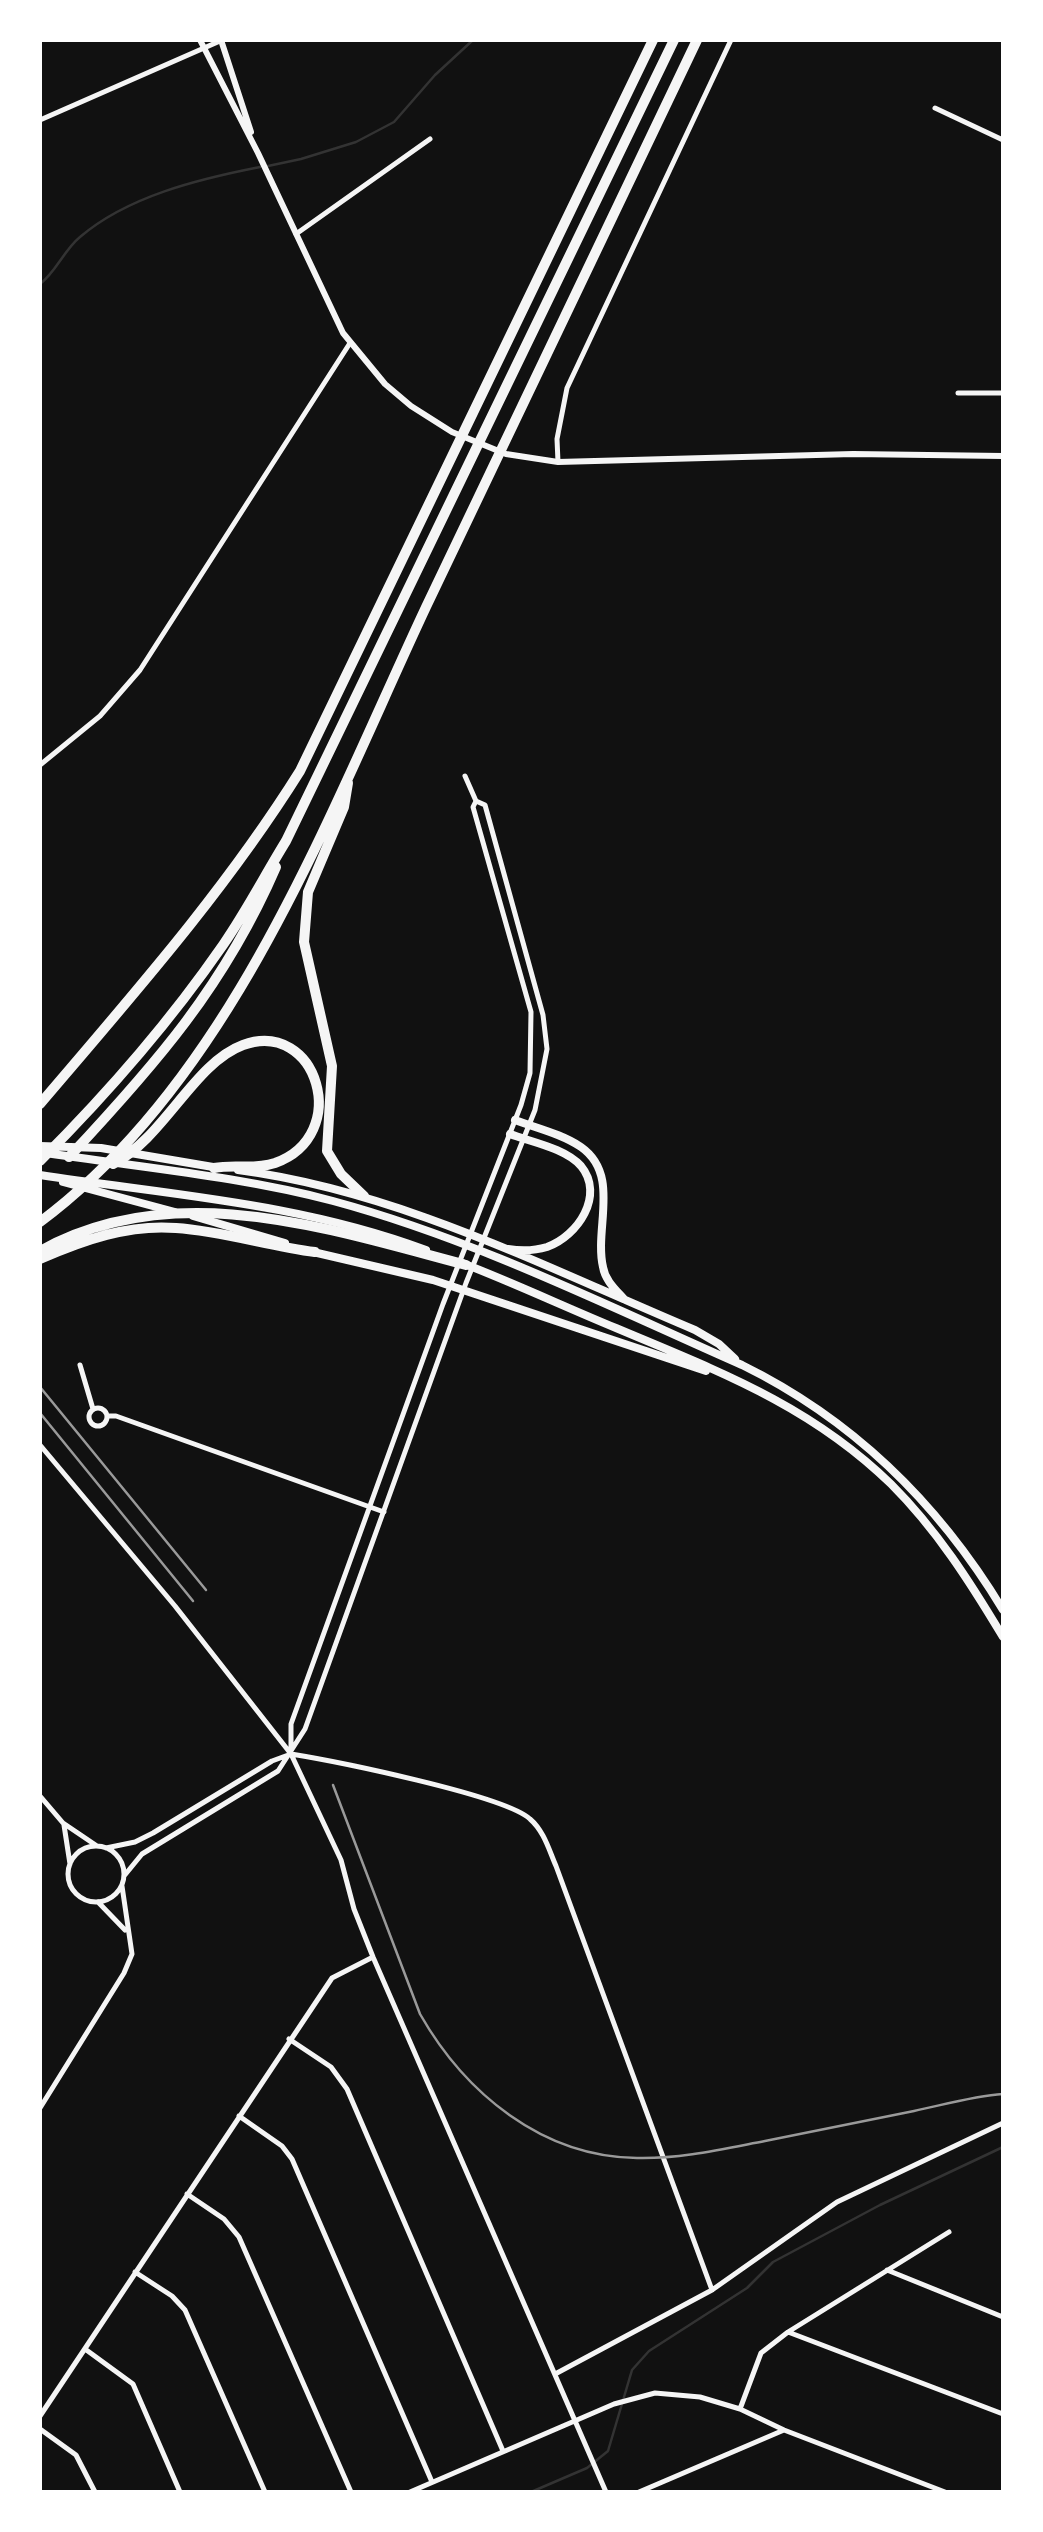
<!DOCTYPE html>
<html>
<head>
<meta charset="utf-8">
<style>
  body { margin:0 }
  #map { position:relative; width:1043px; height:2532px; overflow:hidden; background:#111; font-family:Cabin,sans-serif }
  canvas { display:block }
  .frame { position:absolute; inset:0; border:42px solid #fff; pointer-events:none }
</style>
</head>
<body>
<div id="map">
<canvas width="1043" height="2532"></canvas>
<div class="frame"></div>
</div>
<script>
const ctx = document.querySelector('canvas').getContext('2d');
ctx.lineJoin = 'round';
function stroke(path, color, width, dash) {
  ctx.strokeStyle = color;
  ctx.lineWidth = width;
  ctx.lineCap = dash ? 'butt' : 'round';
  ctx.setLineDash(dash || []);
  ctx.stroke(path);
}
stroke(new Path2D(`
  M 268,166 L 301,159 L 356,142 L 394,122 L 435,75 L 473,40
  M 40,284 C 56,272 64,250 80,237 C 128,196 199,179 260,167
  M 531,2492 L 587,2468 L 608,2451 L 632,2370 L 649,2351 L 747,2288 L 773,2262 L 880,2205 L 1003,2147`), '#333', 2.5);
stroke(new Path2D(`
  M 935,108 L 1003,140
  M 40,120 L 220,41
  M 296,234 L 430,139
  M 958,393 L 1003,393
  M 558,462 L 557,439 L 567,388 L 731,40
  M 40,765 L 100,716 L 140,670 L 350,343
  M 80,1365 L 93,1409
  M89 1417a9 9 0 1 1 18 0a9 9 0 1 1-18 0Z
  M 107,1416 L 116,1416 L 384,1512
  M 40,1445 L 175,1606 L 291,1754 L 341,1860 L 354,1909 L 373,1957 L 606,2492
  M 291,1751 L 291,1724 L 443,1304 L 521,1105 L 530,1073 L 531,1012 L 473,807 L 476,801
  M 40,1796 L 63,1823 L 97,1846
  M 64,1825 L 70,1864
  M68 1874a28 28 0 1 1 56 0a28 28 0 1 1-56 0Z
  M 106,1848 L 135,1842 L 153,1833 L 272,1761 L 291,1754 C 334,1761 504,1795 530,1819 C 544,1831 549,1850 556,1866 L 712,2290
  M 124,1876 L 142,1854 L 278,1771 L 305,1729 L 466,1283 L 535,1110 L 547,1049 L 543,1015 L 485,805 L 476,801 L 465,776
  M 98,1902 L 125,1930
  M 289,2039 L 331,2067 L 347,2089 L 503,2451
  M 40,2108 L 124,1973 L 132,1954 L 122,1886
  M 239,2116 L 282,2146 L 292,2159 L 432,2482
  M 187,2194 L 224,2219 L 239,2237 L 351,2492
  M 887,2270 L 1003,2317
  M 135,2272 L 172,2296 L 185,2310 L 265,2492
  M 788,2332 L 1003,2414
  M 85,2349 L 133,2384 L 180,2492
  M 557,2373 L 712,2290 L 837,2202 L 1003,2123
  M 740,2409 L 761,2353 L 788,2332 L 949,2232
  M 40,2416 L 332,1978 L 373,1957
  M 40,2429 L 76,2455 L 95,2492
  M 410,2492 L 614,2404 L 655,2393 L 700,2397 L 740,2409 L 784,2430 L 945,2492
  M 639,2492 L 784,2430`), '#f5f5f5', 5);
stroke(new Path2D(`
  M 200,40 L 258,153 L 343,333 L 385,384 L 411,406 L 452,432 L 506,454 L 558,462 L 853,454 L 1003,456
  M 221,40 L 251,132`), '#f5f5f5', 6);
stroke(new Path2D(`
  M 515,1120 C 536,1128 562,1134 581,1147 C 621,1175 594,1228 603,1267 C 605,1280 615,1289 624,1299
  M 40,1146 L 101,1148 L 219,1168
  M 40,1152 C 135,1167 240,1176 333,1201 C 474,1239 608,1306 742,1365 C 854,1420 939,1504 1003,1610
  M 238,1170 C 399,1191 547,1268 695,1330 L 719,1344 L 735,1359
  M 40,1175 C 171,1195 300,1203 426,1250
  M 63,1182 L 175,1212
  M 193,1216 L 285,1243
  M 508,1249 C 521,1251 534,1251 547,1247 C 578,1236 605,1195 581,1166 C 565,1148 531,1142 510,1134
  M 313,1252 L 433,1280 L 706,1371
  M 462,1263 C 514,1283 565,1307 616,1328 C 718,1371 810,1405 891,1484 C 937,1530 970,1582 1003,1637`), '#f5f5f5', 8);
stroke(new Path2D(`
  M 348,783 L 344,807 L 308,892 L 304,942 L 332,1066 L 327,1151 L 341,1174 L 364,1196
  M 40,1104 C 131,997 225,891 300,771 L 653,40
  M 69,1157 C 156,1064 225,985 276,867
  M 40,1161 C 107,1094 169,1023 223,945 C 246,912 265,875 286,841 L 674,40
  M 113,1164 C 164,1138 194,1063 243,1045 C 317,1018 353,1135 275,1163 C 254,1170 235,1164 214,1168
  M 40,1222 C 232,1079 327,818 426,607 C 515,417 607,229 697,40
  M 40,1251 C 174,1176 329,1229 466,1265
  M 40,1259 C 83,1240 129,1224 176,1228 C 222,1231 269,1246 315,1252`), '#f5f5f5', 10);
stroke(new Path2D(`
  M 40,1387 L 206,1590
  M 40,1413 L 193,1601
  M 333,1785 L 420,2014 C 465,2093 542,2157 637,2158 C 680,2159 723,2149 765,2141 C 814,2131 864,2121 914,2111 C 943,2105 973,2096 1003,2094`), '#9a9a9a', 2.5);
</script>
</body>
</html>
